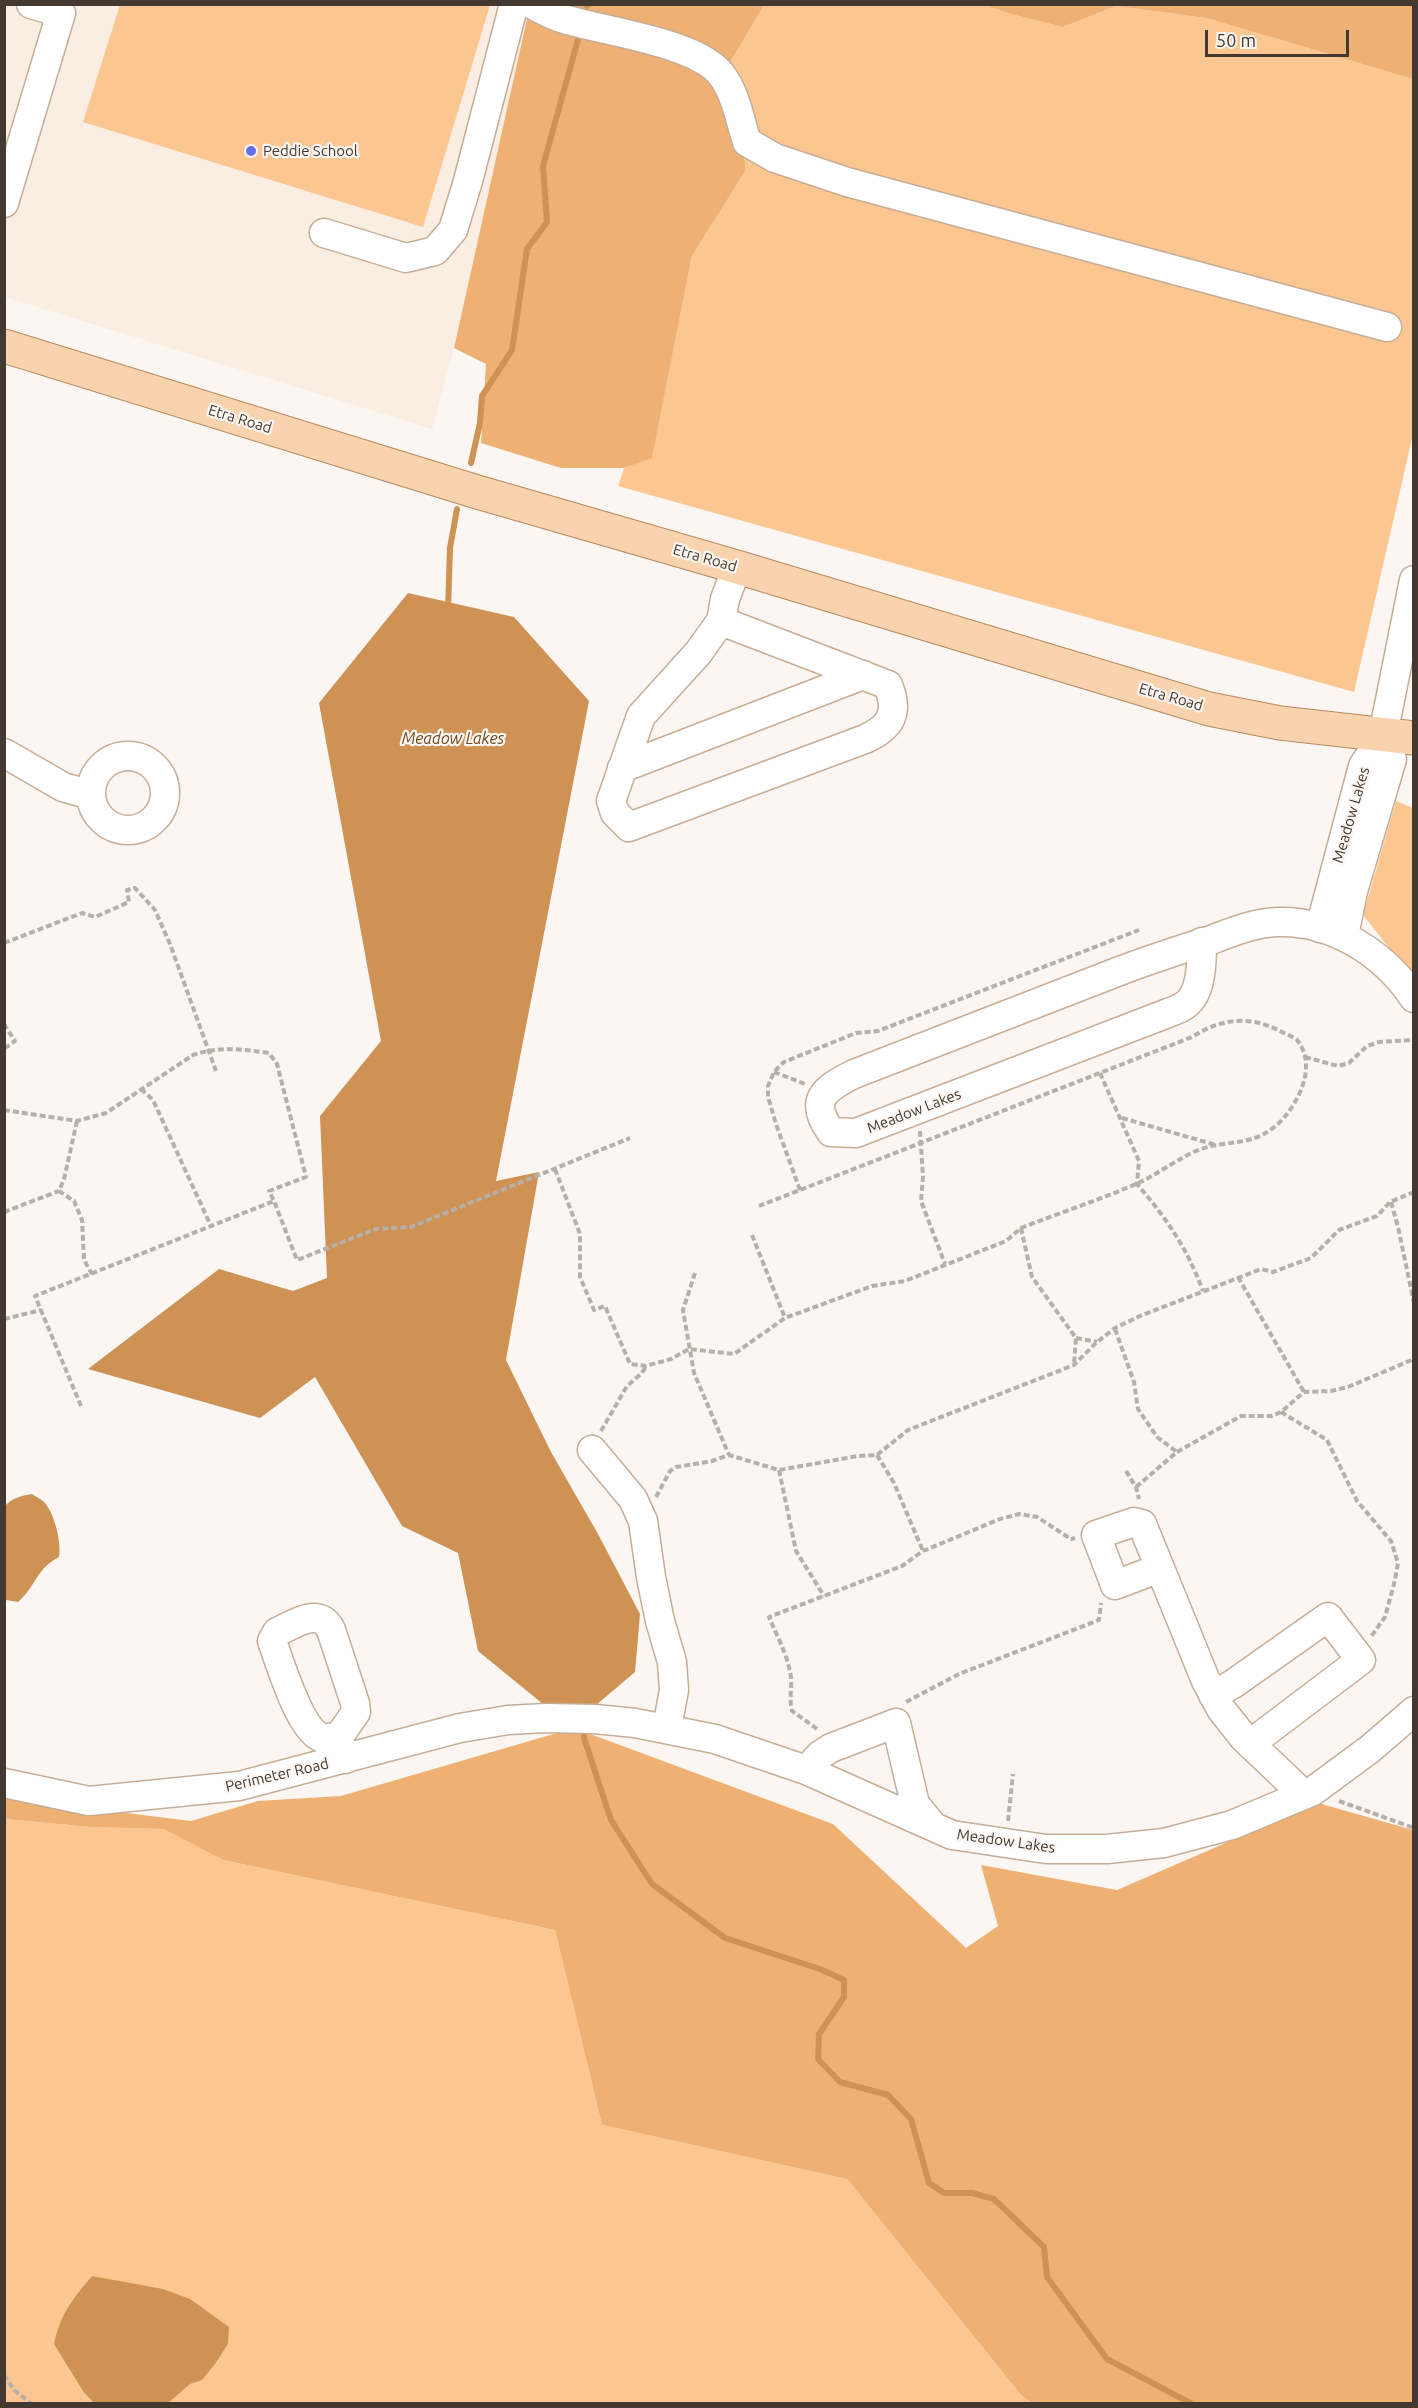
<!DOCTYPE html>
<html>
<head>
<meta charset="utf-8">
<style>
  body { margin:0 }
  #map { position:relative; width:1418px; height:2408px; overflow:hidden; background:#fbf6f1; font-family:Ubuntu,sans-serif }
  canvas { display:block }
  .frame { position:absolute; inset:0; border:6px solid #433930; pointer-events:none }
  .scale { position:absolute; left:1205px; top:30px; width:144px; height:27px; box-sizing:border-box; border:3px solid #433930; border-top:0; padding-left:8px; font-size:18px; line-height:21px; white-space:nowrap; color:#433930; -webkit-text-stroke:4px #fbf6f1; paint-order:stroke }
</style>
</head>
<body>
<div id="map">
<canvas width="1418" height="2408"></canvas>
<div class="frame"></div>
<div class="scale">50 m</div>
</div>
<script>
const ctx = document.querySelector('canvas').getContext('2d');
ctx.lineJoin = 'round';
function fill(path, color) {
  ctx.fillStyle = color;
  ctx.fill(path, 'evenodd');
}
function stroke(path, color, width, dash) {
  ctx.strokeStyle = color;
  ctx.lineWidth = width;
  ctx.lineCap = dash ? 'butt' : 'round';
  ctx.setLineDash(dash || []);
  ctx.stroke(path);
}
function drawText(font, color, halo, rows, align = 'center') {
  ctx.font = font + ' Ubuntu,sans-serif';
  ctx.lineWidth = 4.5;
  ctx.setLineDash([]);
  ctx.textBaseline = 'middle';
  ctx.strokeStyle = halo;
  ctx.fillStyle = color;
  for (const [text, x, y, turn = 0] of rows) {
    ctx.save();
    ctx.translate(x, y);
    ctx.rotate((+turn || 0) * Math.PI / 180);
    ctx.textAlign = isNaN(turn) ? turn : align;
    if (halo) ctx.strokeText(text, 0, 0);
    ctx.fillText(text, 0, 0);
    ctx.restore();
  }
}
fill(new Path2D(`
  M 4,5 L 530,5 L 454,348 L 432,429 L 5,297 Z`), '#faede2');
fill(new Path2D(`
  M 120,5 L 490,5 L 423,227 L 83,122 Z
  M 764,5 L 985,5 L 1007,13 L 1063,27 L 1116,6 L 1206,18 L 1413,79 L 1413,434 L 1354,692 L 618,486 L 624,468 L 652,457 L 692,256 L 746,170 L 731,61 Z
  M 1396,801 L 1413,808 L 1413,978 L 1363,915 Z
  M 4,1819 L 90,1827 L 165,1829 L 223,1860 L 555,1930 L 602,2125 L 847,2179 L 1021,2395 L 1032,2403 L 5,2403 Z`), '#fcc691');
fill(new Path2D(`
  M 530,5 L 764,5 L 731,61 L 746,170 L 692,256 L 652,458 L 624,468 L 561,468 L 481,443 L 486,364 L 454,348 Z
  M 985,5 L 1413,5 L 1413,79 L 1206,18 L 1116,6 L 1063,27 L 1007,13 Z
  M 574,1728 L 833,1824 L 966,1948 L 998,1926 L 981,1865 L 1117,1890 L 1318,1803 L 1413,1830 L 1413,2403 L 1032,2403 L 1021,2395 L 847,2179 L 602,2125 L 555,1930 L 223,1860 L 164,1829 L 90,1827 L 5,1819 L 5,1798 L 191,1821 L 258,1801 L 341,1796 Z`), '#efb173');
fill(new Path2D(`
  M 408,593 L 514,617 L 589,701 L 496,1181 L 539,1172 L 506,1360 L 551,1452 L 598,1534 L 640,1614 L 635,1672 L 595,1706 L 543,1704 L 478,1651 L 458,1553 L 402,1526 L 315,1377 L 260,1418 L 88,1369 L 219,1269 L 293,1291 L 327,1278 L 320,1116 L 381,1041 L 319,703 Z
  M 32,1494 C 35,1496 41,1499 44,1502 C 54,1512 62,1543 59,1557 C 36,1569 36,1586 18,1602 L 6,1600 L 5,1506 C 12,1498 21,1496 32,1494 Z
  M 92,2276 L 163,2289 L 190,2299 L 229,2327 L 228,2344 L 215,2364 L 202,2380 L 190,2384 L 168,2403 L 94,2403 L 83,2391 L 54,2344 C 61,2313 72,2300 92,2276 Z`), '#cd9254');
stroke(new Path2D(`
  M 587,6 L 588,4
  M 471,463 L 480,423 L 482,396 L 512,350 L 527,249 L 547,222 L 543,166 L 579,36
  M 448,611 L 450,548 L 457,509
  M 583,1727 L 584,1738 L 611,1820 L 652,1884 L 725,1938 L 820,1969 L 844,1980 L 844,1997 L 819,2034 L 818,2059 L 840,2082 L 888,2095 L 911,2119 L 929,2183 L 944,2193 L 972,2193 L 994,2199 L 1044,2247 L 1047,2277 L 1107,2359 L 1192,2404`), '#cd9254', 6);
const minor = new Path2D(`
  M 531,4 C 541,9 551,15 561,18 C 600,31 701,42 723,77 C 736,95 740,121 747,142 L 775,158 L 847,182 L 1387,327
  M 4,203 L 61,13 L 31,4
  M 324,233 L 406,258 L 435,251 L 453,230 L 468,181 L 514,4
  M 721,621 L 888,685 C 899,712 892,727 865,739 L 629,827 L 615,813 L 611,801 L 641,716 L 698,653 L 721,621 L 725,599 L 737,567
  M 4,753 L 63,787 L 91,795
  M91 793a37 37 0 1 1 74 0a37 37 0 1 1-74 0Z
  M 622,768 L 863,675
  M 1320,928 L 1363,766 L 1383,735 L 1414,580
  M 1344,936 L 1353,891 L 1392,759 L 1383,735
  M 1202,942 C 1202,960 1202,994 1185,1005 C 1180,1009 1173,1011 1168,1013 L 856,1133 L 831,1132 C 808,1100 824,1089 854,1074 C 942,1040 1029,1006 1117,972 C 1148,960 1179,950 1211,940 C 1232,932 1254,923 1277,922 C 1332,920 1384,953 1414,998
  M 592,1450 L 633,1499 L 643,1521 L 651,1577 L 660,1621 L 672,1662 L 674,1690 L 667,1728
  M 1160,1568 L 1115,1585 L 1096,1535 L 1134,1522 L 1142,1524 L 1206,1681 L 1221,1709 L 1244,1738 L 1304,1795
  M 1213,1695 L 1233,1684 L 1328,1617 L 1361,1660 L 1250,1744
  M 338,1738 L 356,1712 L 355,1703 L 331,1630 C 319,1606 295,1624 277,1632 L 272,1641 C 280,1663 299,1727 320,1737 C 324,1739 333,1737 338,1738 L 345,1759
  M 806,1770 L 820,1755 L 831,1748 L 896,1723 L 915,1804 L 933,1826
  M 4,1783 L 89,1801 L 239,1786 L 460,1728 L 508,1720 L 546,1718 L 595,1719 L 635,1723 L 715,1739 L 806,1770 L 952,1835 L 1046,1849 L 1107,1849 L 1164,1843 L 1232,1825 L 1313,1791 L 1370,1749 L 1414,1711`);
const major = new Path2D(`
  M 4,346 L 474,491 L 737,567 L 1209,709 L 1280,723 L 1414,738`);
stroke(minor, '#c6ad96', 31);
stroke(major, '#b58a5f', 35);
stroke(new Path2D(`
  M 4,943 L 82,913 L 95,917 L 129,902 L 127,890 L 135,888 L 155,910 L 170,944 L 216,1071
  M 4,1024 L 15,1041 L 4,1049
  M 1305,1057 L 1338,1066 L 1349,1063 L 1367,1046 L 1379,1042 L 1414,1040
  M 774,1072 L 805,1084
  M 1100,1073 L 1139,1161 L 1137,1184 C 1167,1219 1187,1248 1203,1291
  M 141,1089 L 153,1100 L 211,1226
  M 4,1110 L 77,1121 L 106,1113 L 193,1055 C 219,1046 242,1049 269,1053 L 277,1064 L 306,1177 L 269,1191 L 274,1201
  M 1122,1118 L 1216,1145
  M 77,1121 L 64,1179 L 59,1191 L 74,1201 L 82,1220 L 84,1260 L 92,1274
  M 920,1131 L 923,1177 L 921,1201 L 945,1264
  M 555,1169 L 580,1234 L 580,1277 L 594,1310 L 605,1306 L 630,1364 L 646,1366 L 671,1359 L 689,1349 L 734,1354 L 785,1318 L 872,1286 L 905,1281 L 1006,1241 L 1021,1228 C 1059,1213 1099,1200 1136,1184 C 1157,1175 1175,1160 1196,1151 C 1231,1137 1253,1150 1283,1119 C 1300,1099 1317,1065 1297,1040 C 1294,1037 1286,1034 1282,1032 C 1251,1015 1221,1018 1192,1037 L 759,1206
  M 800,1190 L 776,1124 L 768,1097 L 768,1086 L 774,1072 L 784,1062 L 856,1033 L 878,1031 L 1139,930
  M 1391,1202 L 1398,1227 L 1414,1303
  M 4,1212 L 59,1191
  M 1021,1228 L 1032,1277 L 1076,1338 L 1074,1364
  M 752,1235 L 785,1318
  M 695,1273 L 683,1310 L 694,1373 L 729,1455
  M 1238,1277 L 1304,1392
  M 4,1319 L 41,1310
  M 1115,1329 L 1134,1382 L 1138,1409 L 1157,1437 L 1177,1452
  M 1076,1338 L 1097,1342
  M 81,1406 L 35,1296 L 274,1201 L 297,1260 L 376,1229 L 411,1227 L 630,1138
  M 1281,1412 L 1327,1440 L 1357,1501 L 1391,1541 L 1398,1563 L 1394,1584 L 1385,1617 L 1370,1638
  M 601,1431 L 627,1386 L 642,1373 L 646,1366
  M 877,1455 L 894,1483 L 923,1551
  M 779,1470 L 796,1551 L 824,1596
  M 1126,1471 L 1136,1487 L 1139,1499
  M 1136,1487 L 1177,1452 L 1241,1416 L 1272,1416 L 1281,1412 L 1304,1392 L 1331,1391 L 1348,1387 L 1414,1359
  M 656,1497 L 670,1471 L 676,1467 L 712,1461 L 729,1455 L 779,1470 L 858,1456 L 877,1455 L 908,1430 L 1074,1365 L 1097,1342 L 1115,1328 L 1140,1316 L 1261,1269 L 1273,1272 L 1311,1258 L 1339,1230 L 1377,1216 L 1390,1202 L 1414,1192
  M 906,1702 L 959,1674 L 1099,1620 L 1101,1603
  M 817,1729 L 792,1711 C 789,1699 792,1688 791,1677 C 788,1656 777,1636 769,1617 L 902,1566 L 923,1551 L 1000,1519 L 1019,1514 L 1037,1517 L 1071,1539 L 1075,1538
  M 1339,1801 L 1414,1828
  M 1008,1821 L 1013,1774
  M 4,2375 L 14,2390 L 32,2404`), '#b6b0a9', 4, [6, 3]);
stroke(minor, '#fff', 28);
stroke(major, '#f8d3ae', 33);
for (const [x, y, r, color] of [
  [251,151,6,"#646fe7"]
]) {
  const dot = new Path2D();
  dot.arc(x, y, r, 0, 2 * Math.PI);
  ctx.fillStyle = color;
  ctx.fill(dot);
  stroke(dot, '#fbf6f1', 2);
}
drawText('15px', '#433930', '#fbf6f1', [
  ["Peddie School",263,151]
], 'left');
drawText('15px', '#433930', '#fbf6f1', [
  ["Etra Road",240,419,17],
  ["Etra Road",705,558,16],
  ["Etra Road",1171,697,16],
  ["Meadow Lakes",1351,815,-74],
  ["Meadow Lakes",914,1111,-21],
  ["Perimeter Road",277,1775,-13],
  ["Meadow Lakes",1006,1841,8]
]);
drawText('italic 16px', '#734b1d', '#fbf6f1', [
  ["Meadow Lakes",453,739]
]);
</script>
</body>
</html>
